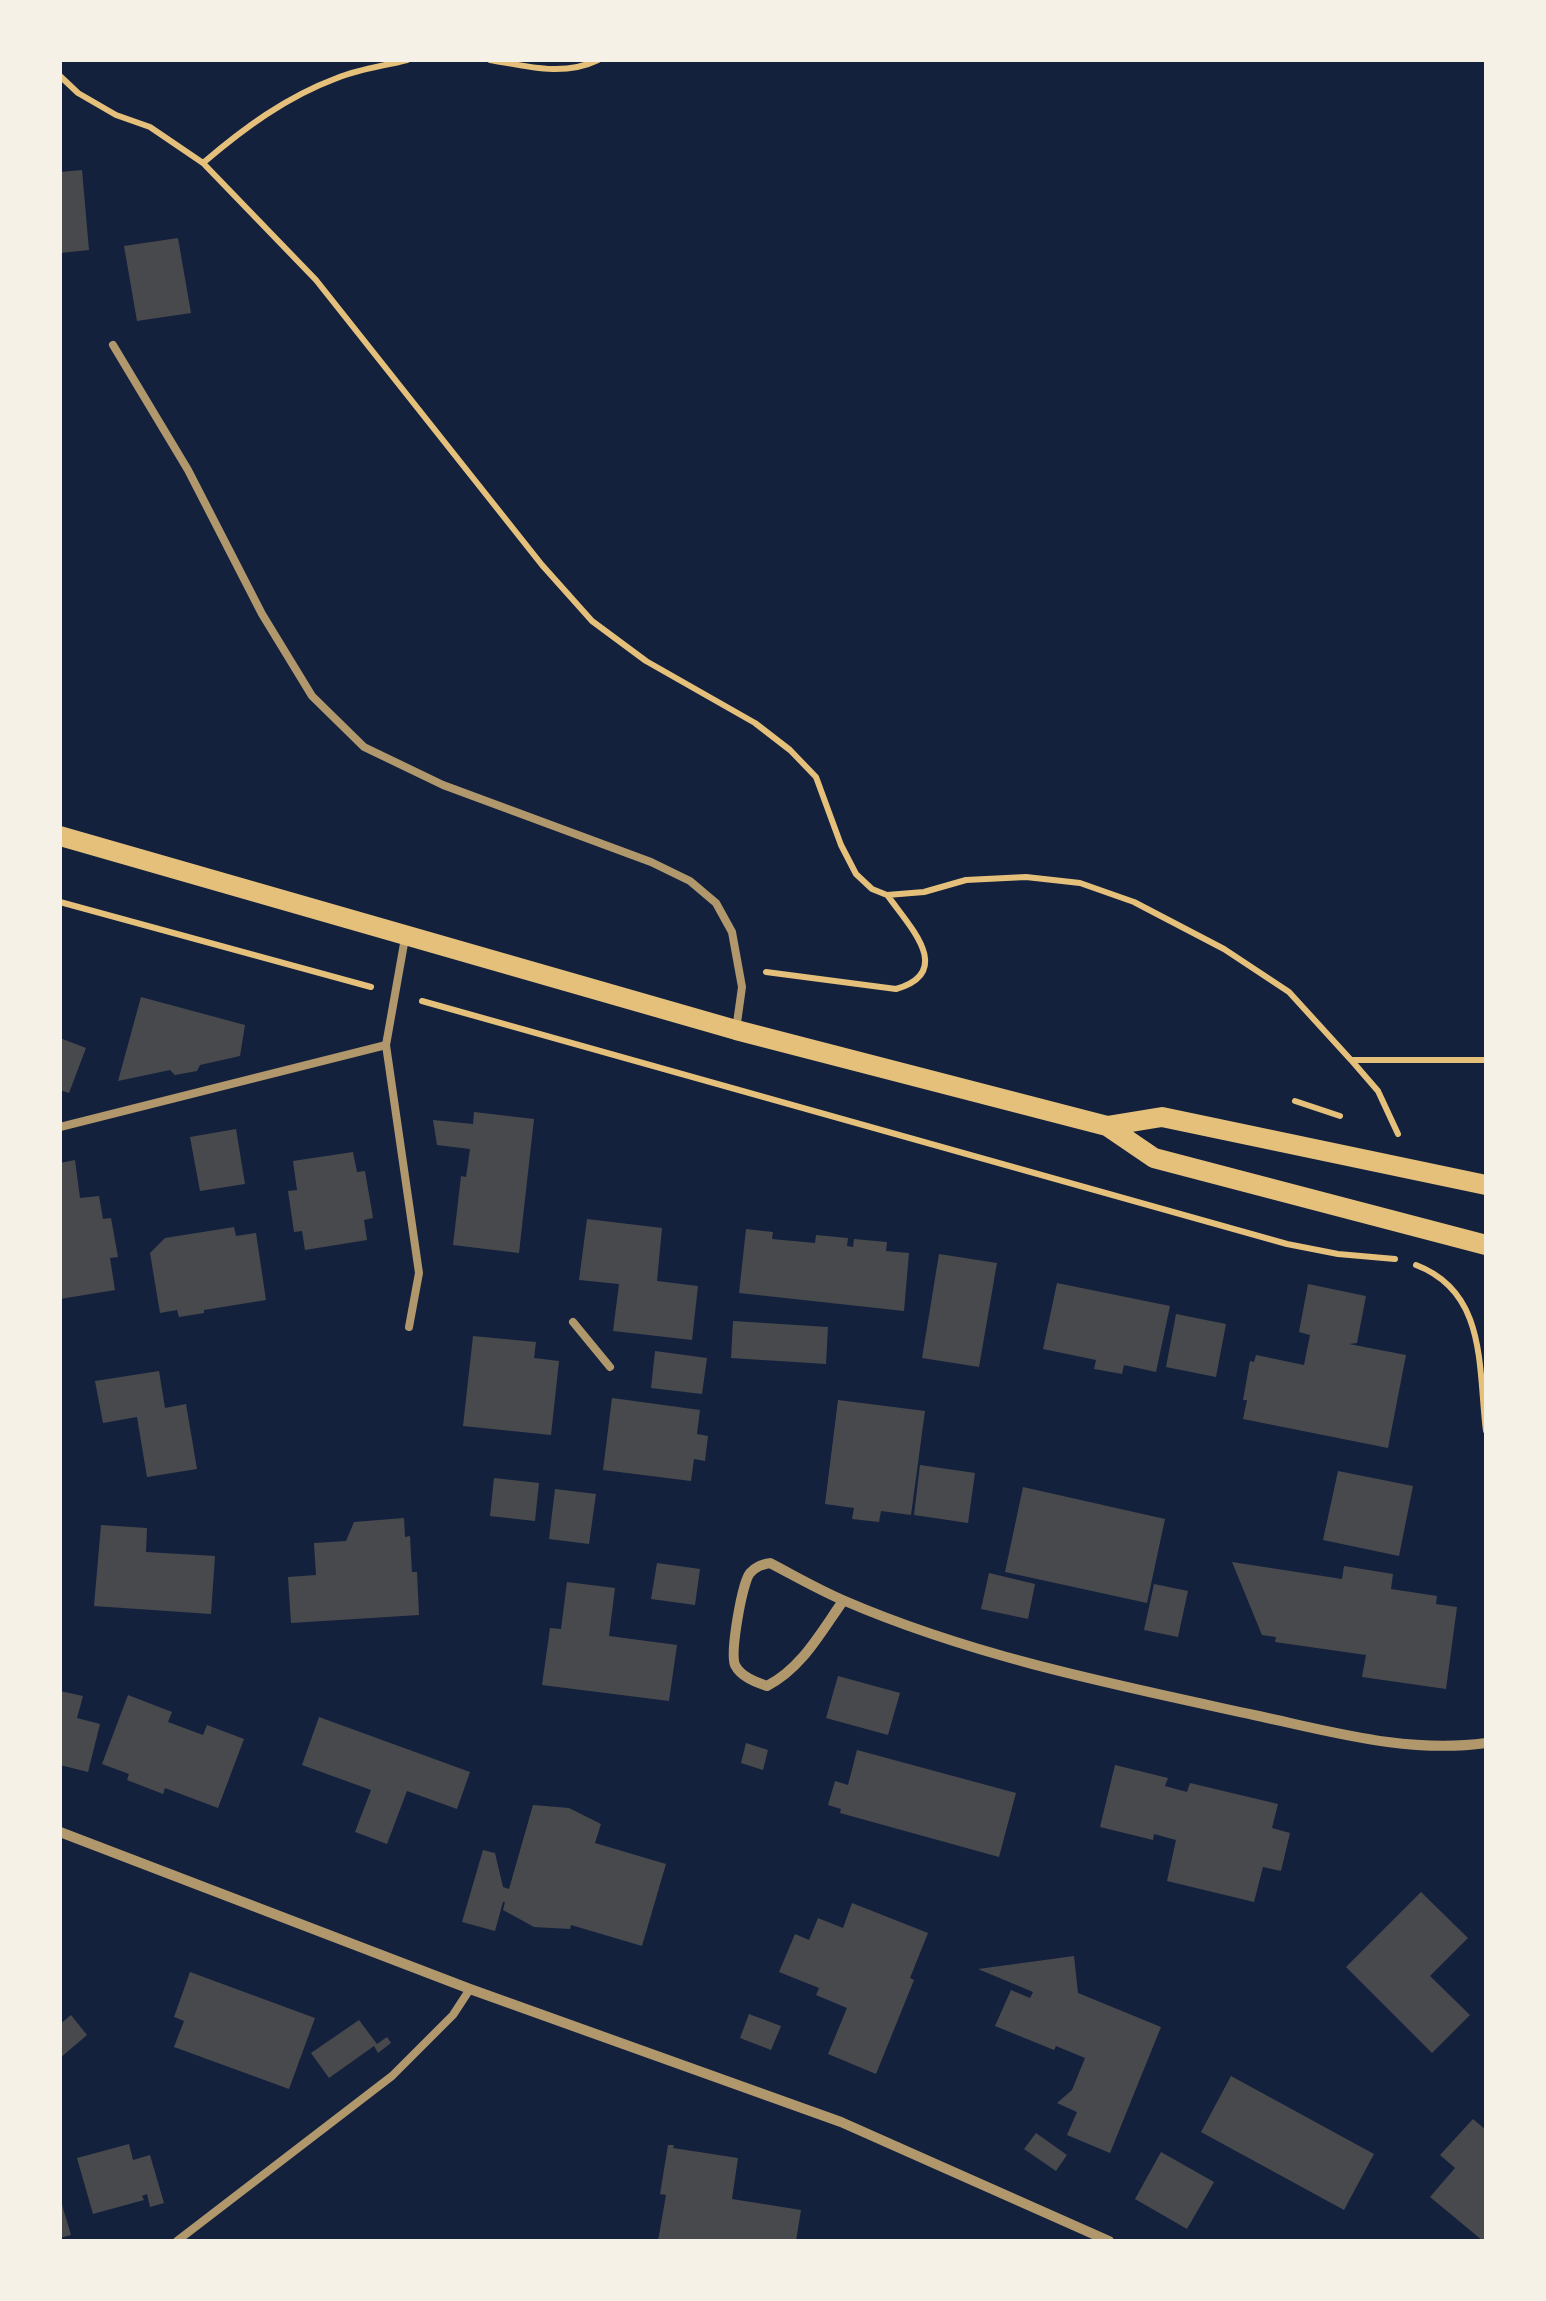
<!DOCTYPE html>
<html>
<head>
<meta charset="utf-8">
<style>
  body { margin:0 }
  #map { position:relative; width:1546px; height:2301px; overflow:hidden; background:#14213d; font-family:Literata,serif }
  canvas { display:block }
  .frame { position:absolute; inset:0; border:62px solid #f6f1e7; pointer-events:none }
</style>
</head>
<body>
<div id="map">
<canvas width="1546" height="2301"></canvas>
<div class="frame"></div>
</div>
<script>
const ctx = document.querySelector('canvas').getContext('2d');
ctx.lineJoin = 'round';
function fill(path, color) {
  ctx.fillStyle = color;
  ctx.fill(path, 'evenodd');
}
function stroke(path, color, width, dash) {
  ctx.strokeStyle = color;
  ctx.lineWidth = width;
  ctx.lineCap = dash ? 'butt' : 'round';
  ctx.setLineDash(dash || []);
  ctx.stroke(path);
}
fill(new Path2D(`
  M 82,170 L 89,250 L 60,253 L 60,172 Z
  M 178,238 L 191,313 L 137,321 L 124,246 Z
  M 141,997 L 245,1025 L 240,1056 L 200,1065 L 197,1071 L 175,1075 L 170,1070 L 118,1081 Z
  M 60,1038 L 86,1048 L 69,1093 L 60,1090 Z
  M 474,1112 L 534,1119 L 519,1253 L 453,1245 L 461,1176 L 466,1177 L 470,1149 L 437,1145 L 433,1120 L 473,1124 Z
  M 236,1129 L 245,1184 L 200,1191 L 190,1137 Z
  M 353,1152 L 357,1172 L 365,1171 L 373,1218 L 364,1220 L 367,1240 L 305,1250 L 302,1231 L 294,1232 L 288,1191 L 297,1190 L 293,1161 Z
  M 75,1160 L 80,1198 L 99,1196 L 103,1219 L 111,1218 L 118,1257 L 110,1258 L 115,1290 L 60,1299 L 60,1163 Z
  M 587,1219 L 662,1228 L 657,1281 L 698,1286 L 692,1340 L 613,1331 L 619,1284 L 579,1280 Z
  M 234,1227 L 236,1236 L 256,1233 L 266,1300 L 204,1310 L 204,1313 L 179,1317 L 177,1310 L 160,1313 L 150,1253 L 165,1238 Z
  M 746,1229 L 773,1232 L 772,1239 L 815,1243 L 816,1235 L 848,1238 L 847,1246 L 853,1247 L 854,1239 L 887,1242 L 886,1251 L 909,1253 L 904,1311 L 739,1293 Z
  M 939,1254 L 997,1263 L 979,1367 L 922,1358 Z
  M 1057,1283 L 1170,1306 L 1156,1372 L 1124,1365 L 1122,1374 L 1094,1369 L 1096,1360 L 1043,1349 Z
  M 1308,1284 L 1366,1296 L 1357,1343 L 1349,1344 L 1406,1355 L 1388,1448 L 1243,1419 L 1247,1400 L 1243,1400 L 1250,1361 L 1254,1362 L 1256,1355 L 1304,1365 L 1310,1335 L 1299,1332 Z
  M 1176,1314 L 1226,1324 L 1216,1377 L 1166,1367 Z
  M 733,1321 L 828,1327 L 826,1364 L 731,1358 Z
  M 473,1336 L 536,1342 L 534,1358 L 559,1361 L 551,1435 L 463,1426 Z
  M 655,1351 L 707,1358 L 702,1394 L 651,1388 Z
  M 159,1371 L 165,1408 L 186,1404 L 197,1469 L 147,1477 L 137,1417 L 103,1423 L 95,1381 Z
  M 612,1398 L 700,1410 L 697,1434 L 708,1436 L 705,1461 L 694,1459 L 691,1481 L 603,1470 Z
  M 838,1400 L 925,1411 L 911,1515 L 881,1511 L 879,1522 L 852,1519 L 854,1508 L 825,1504 Z
  M 920,1465 L 975,1473 L 968,1523 L 914,1515 Z
  M 1338,1471 L 1413,1486 L 1399,1556 L 1323,1540 Z
  M 494,1478 L 539,1483 L 535,1521 L 490,1516 Z
  M 1023,1487 L 1165,1519 L 1147,1603 L 1005,1572 Z
  M 555,1489 L 596,1494 L 589,1544 L 549,1539 Z
  M 404,1518 L 405,1537 L 410,1536 L 412,1572 L 417,1572 L 419,1615 L 291,1623 L 288,1577 L 316,1575 L 314,1543 L 346,1541 L 354,1522 Z
  M 101,1525 L 147,1528 L 146,1552 L 215,1556 L 211,1614 L 94,1606 Z
  M 1232,1562 L 1342,1579 L 1344,1566 L 1393,1574 L 1391,1589 L 1437,1596 L 1436,1604 L 1457,1607 L 1446,1689 L 1362,1677 L 1366,1655 L 1275,1642 L 1276,1637 L 1262,1635 Z
  M 657,1563 L 700,1569 L 695,1605 L 651,1599 Z
  M 989,1573 L 1035,1584 L 1028,1619 L 981,1609 Z
  M 567,1582 L 615,1588 L 609,1636 L 677,1645 L 669,1701 L 542,1685 L 550,1628 L 561,1629 Z
  M 1154,1584 L 1188,1591 L 1178,1637 L 1144,1630 Z
  M 838,1676 L 900,1693 L 888,1735 L 826,1718 Z
  M 60,1691 L 83,1696 L 77,1718 L 100,1724 L 88,1772 L 60,1765 Z
  M 128,1695 L 172,1712 L 168,1722 L 203,1735 L 207,1725 L 244,1739 L 218,1808 L 165,1788 L 163,1794 L 127,1780 L 129,1774 L 102,1764 Z
  M 319,1717 L 470,1772 L 457,1809 L 407,1791 L 387,1844 L 355,1832 L 371,1790 L 302,1765 Z
  M 746,1743 L 768,1750 L 763,1770 L 741,1763 Z
  M 857,1750 L 1016,1793 L 999,1857 L 840,1813 L 841,1809 L 828,1805 L 835,1781 L 848,1785 Z
  M 1115,1765 L 1168,1778 L 1165,1786 L 1187,1792 L 1190,1783 L 1278,1804 L 1272,1828 L 1290,1833 L 1281,1871 L 1263,1867 L 1254,1902 L 1167,1881 L 1176,1840 L 1154,1834 L 1153,1840 L 1100,1827 Z
  M 533,1805 L 569,1808 L 601,1824 L 595,1843 L 666,1864 L 642,1946 L 571,1925 L 570,1929 L 534,1927 L 503,1910 L 505,1902 L 503,1902 L 495,1931 L 462,1922 L 483,1850 L 495,1853 L 503,1887 L 509,1889 Z
  M 1421,1892 L 1468,1938 L 1430,1976 L 1470,2015 L 1432,2053 L 1346,1967 Z
  M 852,1903 L 928,1933 L 910,1978 L 914,1980 L 876,2074 L 828,2054 L 847,2008 L 816,1995 L 819,1988 L 779,1972 L 795,1934 L 809,1940 L 818,1918 L 843,1928 Z
  M 1074,1956 L 1078,1993 L 1161,2027 L 1110,2153 L 1067,2135 L 1077,2112 L 1057,2103 L 1072,2090 L 1085,2058 L 1056,2046 L 1054,2050 L 995,2026 L 1011,1990 L 1030,1998 L 1033,1992 L 978,1969 Z
  M 190,1972 L 315,2018 L 289,2089 L 174,2047 L 184,2021 L 174,2017 Z
  M 749,2014 L 781,2026 L 771,2050 L 740,2038 Z
  M 71,2015 L 87,2035 L 60,2058 L 60,2024 Z
  M 359,2020 L 377,2044 L 387,2037 L 391,2043 L 378,2053 L 374,2046 L 329,2078 L 311,2053 Z
  M 1231,2076 L 1374,2154 L 1344,2210 L 1201,2132 Z
  M 1473,2119 L 1486,2130 L 1486,2237 L 1483,2241 L 1430,2197 L 1455,2168 L 1440,2155 Z
  M 1036,2133 L 1067,2155 L 1056,2171 L 1024,2149 Z
  M 129,2144 L 133,2160 L 150,2155 L 164,2203 L 150,2207 L 147,2194 L 142,2196 L 144,2200 L 93,2214 L 77,2158 Z
  M 668,2145 L 674,2145 L 673,2148 L 738,2158 L 732,2199 L 801,2210 L 796,2241 L 658,2241 L 666,2195 L 660,2194 Z
  M 1161,2152 L 1214,2182 L 1187,2229 L 1135,2199 Z
  M 60,2198 L 71,2235 L 60,2238 Z`), '#48494c');
stroke(new Path2D(`
  M 490,60 C 526,66 563,77 598,60
  M 60,76 L 78,93 L 116,115 L 150,127 L 203,163 L 316,280 L 542,565 L 592,621 L 646,661 L 755,723 L 790,750 L 816,777 L 841,845 L 856,874 L 872,889 L 887,895 L 924,892 L 966,880 L 1026,877 L 1080,883 L 1134,902 L 1224,949 L 1289,992 L 1351,1060 L 1486,1060
  M 203,163 C 244,128 286,97 337,78 C 359,69 384,66 407,60
  M 60,902 L 371,987
  M 766,972 L 896,989 C 955,972 910,927 888,896
  M 422,1001 L 1287,1244 L 1338,1254 L 1395,1259
  M 1352,1061 L 1378,1091 L 1398,1134
  M 1295,1101 L 1340,1116
  M 1416,1265 C 1487,1292 1478,1367 1486,1431`), '#e5c07b', 6);
stroke(new Path2D(`
  M 113,345 L 188,470 L 262,614 L 312,696 L 364,747 L 443,785 L 651,862 L 690,881 L 716,903 L 732,932 L 742,987 L 736,1030
  M 405,938 L 386,1045 L 419,1273 L 409,1327
  M 60,1127 L 386,1045
  M 573,1322 L 610,1367
  M 177,2241 L 392,2076 L 453,2015 L 470,1989`), '#b1986c', 8);
stroke(new Path2D(`
  M 843,1601 C 821,1632 802,1668 767,1686 C 756,1682 741,1677 735,1665 C 730,1652 742,1583 750,1573 C 756,1566 762,1565 770,1563 C 795,1576 819,1590 845,1601 C 975,1657 1116,1685 1254,1715 C 1330,1731 1407,1754 1486,1743
  M 60,1832 L 470,1989 L 841,2122 L 1109,2241`), '#b1986c', 10);
stroke(new Path2D(`
  M 60,836 L 736,1030 L 1107,1126 L 1154,1158 L 1486,1245
  M 1107,1126 L 1162,1117 L 1486,1185`), '#e5c07b', 20);
</script>
</body>
</html>
